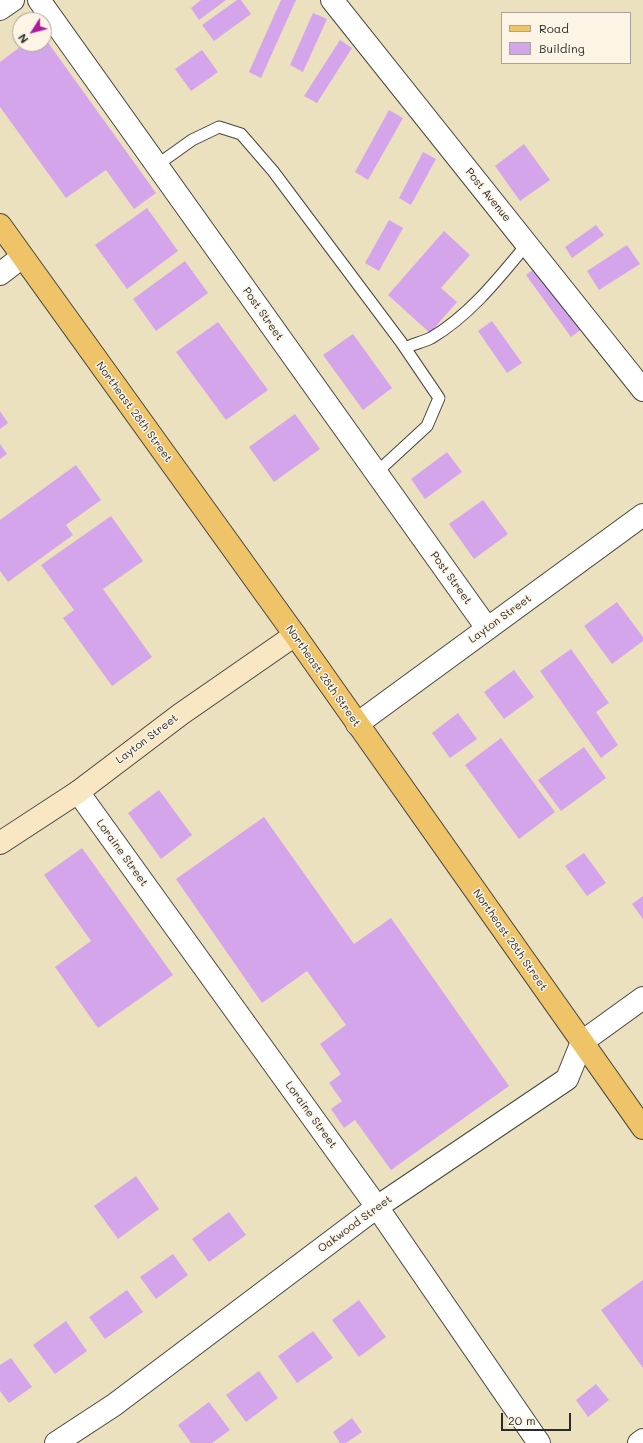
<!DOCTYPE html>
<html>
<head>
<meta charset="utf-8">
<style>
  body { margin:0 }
  #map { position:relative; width:643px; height:1443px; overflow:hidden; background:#ebe1be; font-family:Mali,sans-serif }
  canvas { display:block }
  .legend { position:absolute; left:501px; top:12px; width:130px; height:52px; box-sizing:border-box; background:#fcf5e5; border:1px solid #a8a49b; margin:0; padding:5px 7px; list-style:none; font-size:12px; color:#2b2b2b }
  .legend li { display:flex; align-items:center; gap:8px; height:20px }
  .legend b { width:20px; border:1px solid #a8a49b }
  .north { position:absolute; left:12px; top:12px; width:40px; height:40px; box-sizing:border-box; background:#fcf5e5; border:1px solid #a8a49b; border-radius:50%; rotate:234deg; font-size:11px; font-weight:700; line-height:16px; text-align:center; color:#2b2b2b }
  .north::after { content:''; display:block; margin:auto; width:14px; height:18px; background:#b5179e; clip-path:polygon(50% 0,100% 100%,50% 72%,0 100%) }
  .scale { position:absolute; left:501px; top:1413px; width:70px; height:18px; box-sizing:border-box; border:2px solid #2b2b2b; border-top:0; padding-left:5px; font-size:12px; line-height:14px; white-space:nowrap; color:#2b2b2b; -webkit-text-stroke:3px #fcf5e5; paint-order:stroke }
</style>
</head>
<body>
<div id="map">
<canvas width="643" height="1443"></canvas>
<ul class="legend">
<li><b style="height:5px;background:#efc469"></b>Road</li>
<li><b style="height:11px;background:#d5a5eb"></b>Building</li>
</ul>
<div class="north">N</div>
<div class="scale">20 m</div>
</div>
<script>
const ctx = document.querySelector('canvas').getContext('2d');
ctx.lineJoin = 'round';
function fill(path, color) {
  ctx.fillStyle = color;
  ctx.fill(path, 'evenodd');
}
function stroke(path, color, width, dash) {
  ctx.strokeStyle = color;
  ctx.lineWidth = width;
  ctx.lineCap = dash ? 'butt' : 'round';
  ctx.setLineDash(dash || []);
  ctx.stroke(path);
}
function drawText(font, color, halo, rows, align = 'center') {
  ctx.font = font + ' Mali,sans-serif';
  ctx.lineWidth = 3;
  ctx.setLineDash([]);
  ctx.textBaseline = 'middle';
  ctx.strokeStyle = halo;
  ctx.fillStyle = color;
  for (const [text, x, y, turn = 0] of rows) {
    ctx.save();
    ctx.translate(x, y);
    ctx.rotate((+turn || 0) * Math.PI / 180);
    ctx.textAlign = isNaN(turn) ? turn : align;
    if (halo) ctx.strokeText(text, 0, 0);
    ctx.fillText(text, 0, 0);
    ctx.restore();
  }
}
fill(new Path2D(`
  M 201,0 L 226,0 L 199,20 L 191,8 Z
  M 237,0 L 241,0 L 251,14 L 214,41 L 202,25 Z
  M 281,0 L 296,0 L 261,78 L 249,72 Z
  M 313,13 L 327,19 L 303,72 L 290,65 Z
  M 44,37 L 156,193 L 134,209 L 106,170 L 66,198 L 0,107 L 0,62 L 24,44 L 44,44 Z
  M 340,40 L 352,48 L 317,103 L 304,96 Z
  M 202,50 L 218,72 L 191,91 L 175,69 Z
  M 389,110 L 403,118 L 368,180 L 355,172 Z
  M 524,144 L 550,180 L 520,201 L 495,166 Z
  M 423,152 L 436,159 L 411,205 L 399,198 Z
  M 147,208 L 178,251 L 127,289 L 95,245 Z
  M 389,220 L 403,228 L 379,271 L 365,263 Z
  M 596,225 L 604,235 L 572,258 L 565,247 Z
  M 444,231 L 470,255 L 441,288 L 457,302 L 430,333 L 388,295 Z
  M 627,245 L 640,264 L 599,290 L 587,271 Z
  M 185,261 L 208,293 L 156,331 L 133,299 Z
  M 538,266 L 583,328 L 571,337 L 526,275 Z
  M 492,321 L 522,363 L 507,373 L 478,331 Z
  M 218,322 L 268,390 L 226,420 L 176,352 Z
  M 353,334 L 392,388 L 363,410 L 323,355 Z
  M 0,411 L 8,423 L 0,429 Z
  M 295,414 L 320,449 L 274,482 L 249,447 Z
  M 0,444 L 7,454 L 0,459 Z
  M 447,452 L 462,472 L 425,499 L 411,479 Z
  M 76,465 L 101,500 L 66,525 L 73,535 L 8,582 L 0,571 L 0,520 Z
  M 483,500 L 508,534 L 474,559 L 449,524 Z
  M 111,516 L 143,561 L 103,589 L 152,657 L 112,686 L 63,618 L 74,610 L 41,565 Z
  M 617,602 L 643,637 L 643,641 L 612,664 L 584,626 Z
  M 571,649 L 609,703 L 596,712 L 618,745 L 601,758 L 540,671 Z
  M 514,670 L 534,697 L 504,719 L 484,692 Z
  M 458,713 L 477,739 L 450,758 L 432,733 Z
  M 501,738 L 555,812 L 519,839 L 465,765 Z
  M 584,747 L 606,778 L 561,811 L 538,780 Z
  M 159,790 L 192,835 L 161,859 L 128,813 Z
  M 264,817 L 354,944 L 391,918 L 509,1086 L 391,1170 L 355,1120 L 344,1128 L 331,1109 L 342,1101 L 329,1083 L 341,1074 L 320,1044 L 346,1025 L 307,971 L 262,1003 L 176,879 Z
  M 82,848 L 173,975 L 98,1028 L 55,967 L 91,941 L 44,875 Z
  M 584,853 L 606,883 L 587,896 L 565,866 Z
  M 643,896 L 643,919 L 632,904 Z
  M 136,1176 L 159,1209 L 118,1239 L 94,1206 Z
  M 229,1212 L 246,1235 L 209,1262 L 192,1239 Z
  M 173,1254 L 188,1275 L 156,1299 L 140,1277 Z
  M 643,1280 L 643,1368 L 601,1310 Z
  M 127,1290 L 143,1312 L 105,1339 L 89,1317 Z
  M 359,1300 L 386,1337 L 359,1357 L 332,1320 Z
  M 66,1321 L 87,1351 L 55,1374 L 33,1345 Z
  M 313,1331 L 333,1358 L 297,1383 L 278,1356 Z
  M 11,1358 L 32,1387 L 9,1403 L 0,1391 L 0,1365 Z
  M 259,1371 L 278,1398 L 246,1422 L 226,1395 Z
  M 596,1384 L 609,1400 L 588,1417 L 576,1400 Z
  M 209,1402 L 230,1430 L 212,1443 L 191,1443 L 178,1425 Z
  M 352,1418 L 362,1432 L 346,1443 L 340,1443 L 333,1432 Z`), '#d5a5eb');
const lane = new Path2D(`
  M 157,165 L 192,140 L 219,127 L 241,134 L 273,171 L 401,342 L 439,398 L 427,426 L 376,473
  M 405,348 C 413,344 423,342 431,338 C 469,316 499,278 527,244`);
const street = new Path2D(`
  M 39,0 L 487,628
  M 332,0 L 643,390
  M 0,9 L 13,0
  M 0,274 L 22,257
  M 357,724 L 643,515
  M 78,792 L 377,1207 L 539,1443
  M 56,1443 L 114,1405 L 377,1207 L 567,1079 L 582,1042 L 643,998
  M 639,1443 L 643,1440`);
const secondary = new Path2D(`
  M 0,843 L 78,792 L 181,714 L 295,635`);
const primary = new Path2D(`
  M 0,225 L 295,635 L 643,1128`);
stroke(lane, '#484641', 13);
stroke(street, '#484641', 24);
stroke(secondary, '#484641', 24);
stroke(primary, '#484641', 24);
stroke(lane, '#fff', 11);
stroke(street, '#fff', 22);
stroke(secondary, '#f9e7c3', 22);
stroke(primary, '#efc469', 22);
drawText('11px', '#2b2b2b', '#fcf5e5', [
  ["Post Avenue",488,195,51],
  ["Post Street",263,314,55],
  ["Northeast 28th Street",134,412,54],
  ["Post Street",451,578,54],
  ["Layton Street",500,619,-36],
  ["Northeast 28th Street",323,676,55],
  ["Layton Street",147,739,-37],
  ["Loraine Street",122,853,54],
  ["Northeast 28th Street",510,940,55],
  ["Loraine Street",311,1115,54],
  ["Oakwood Street",355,1224,-36]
]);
</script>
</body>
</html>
